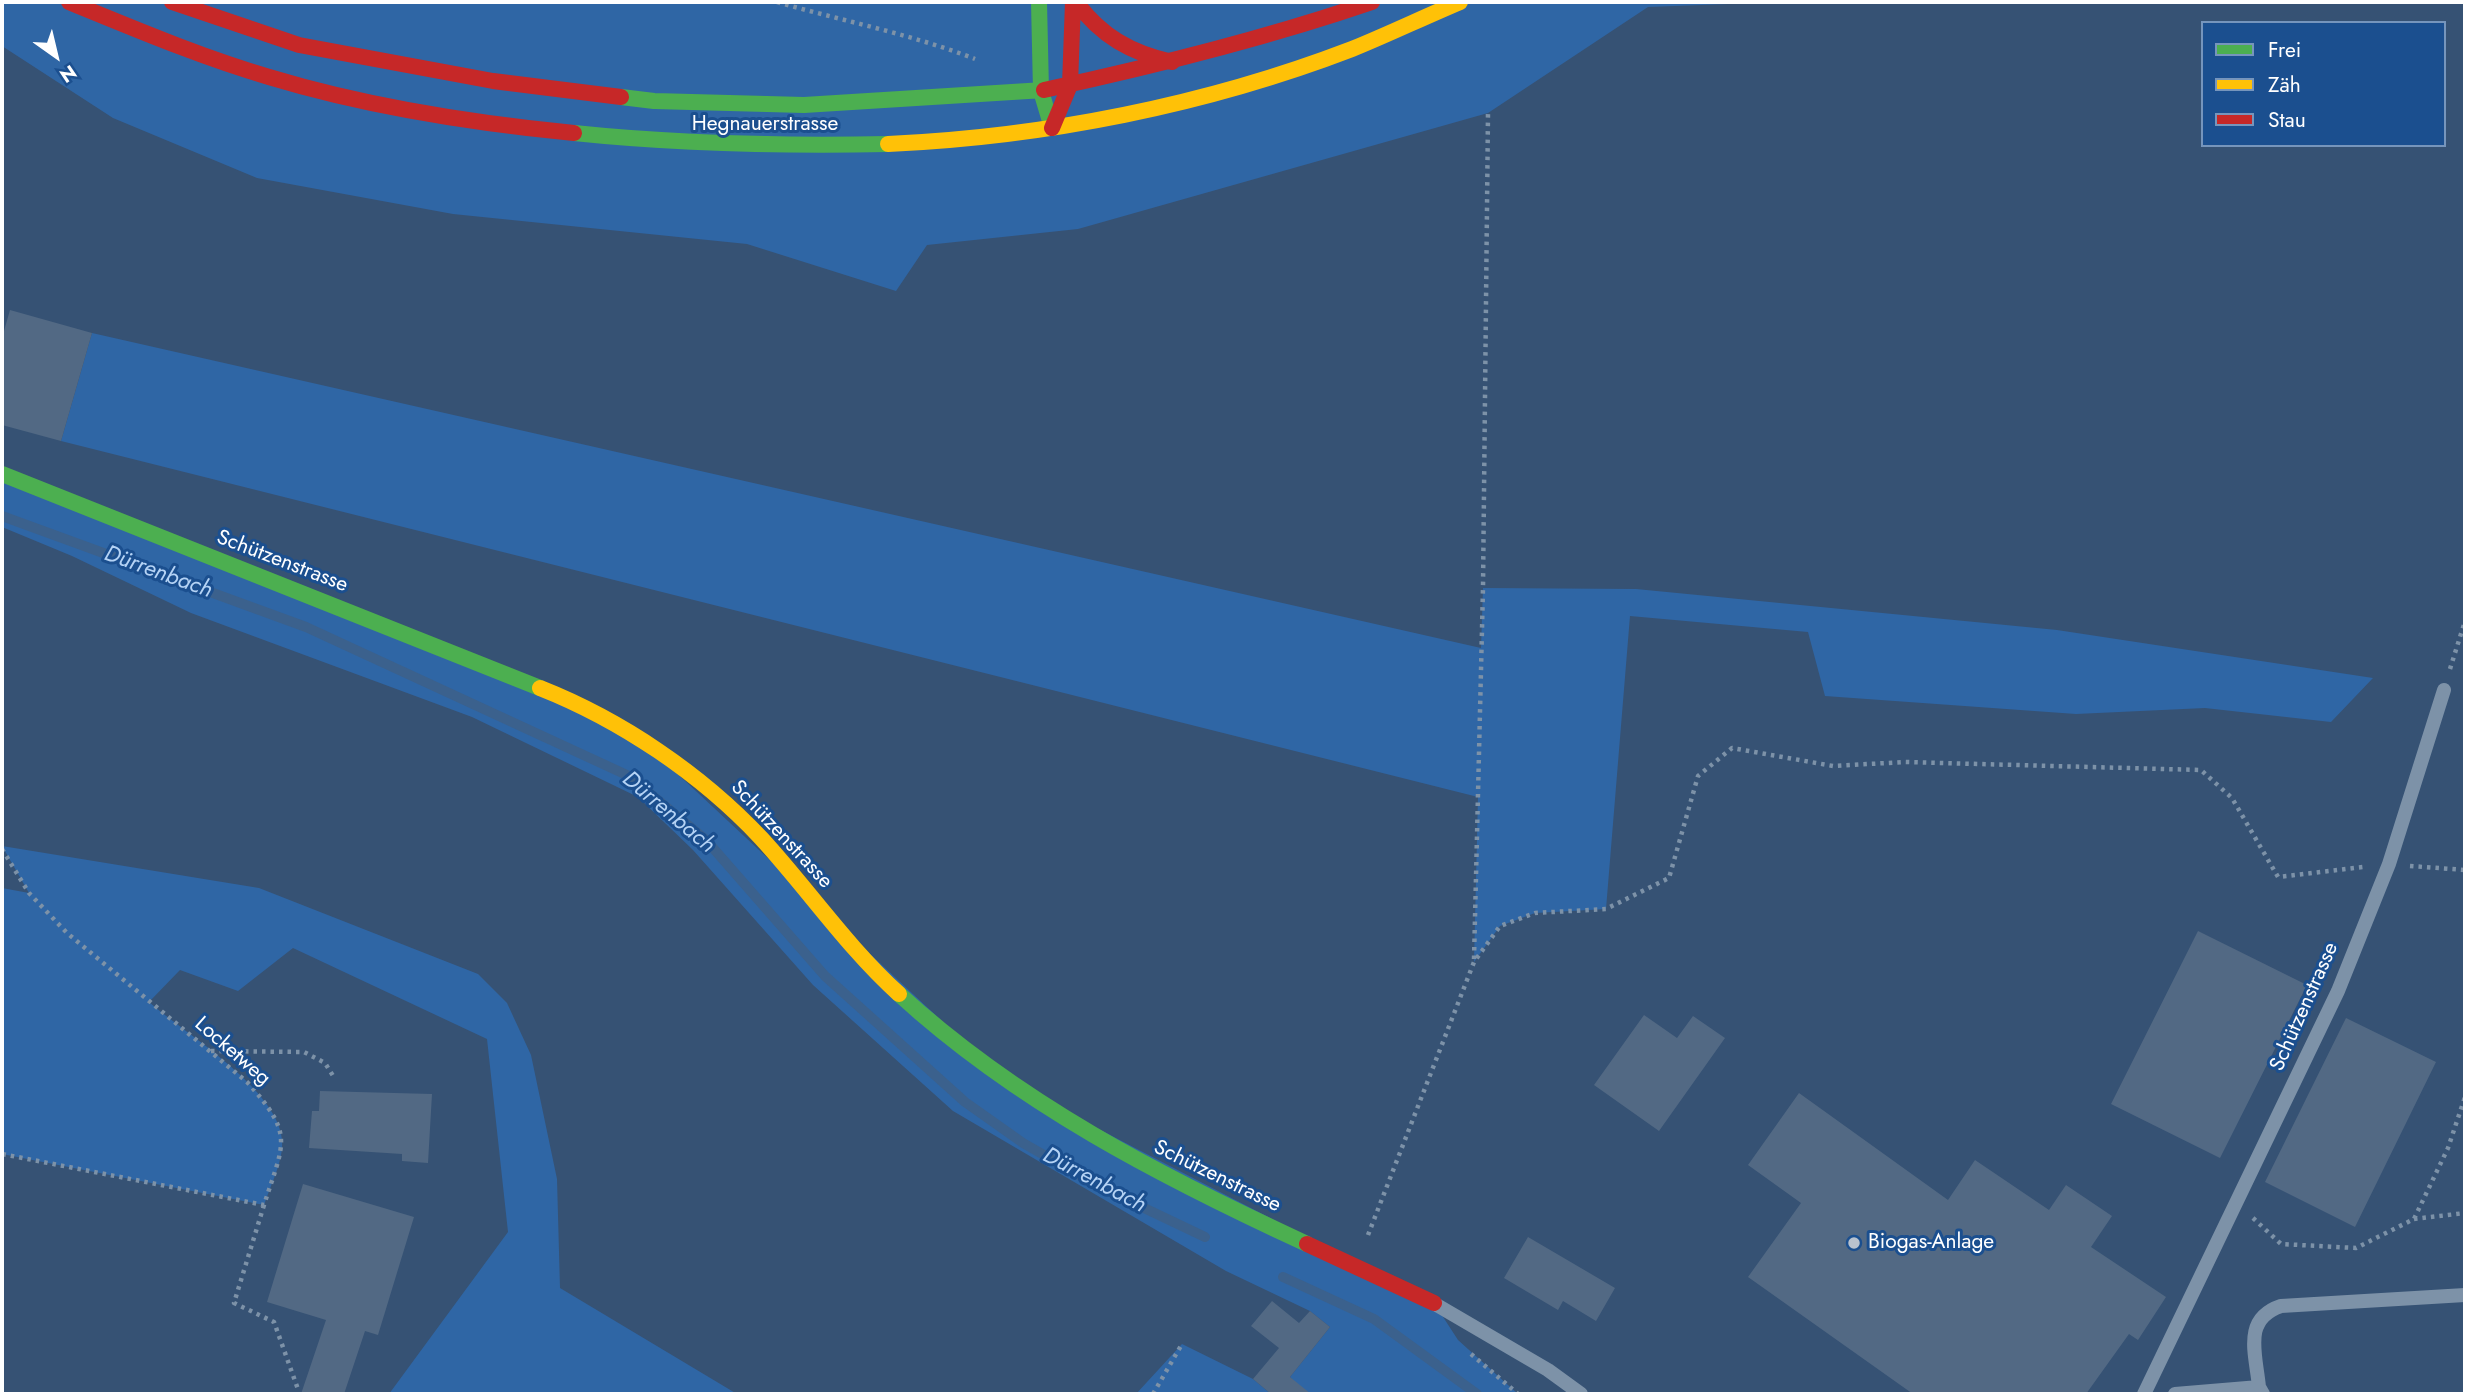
<!DOCTYPE html>
<html>
<head>
<meta charset="utf-8">
<style>
  body { margin:0 }
  #map { position:relative; width:2467px; height:1396px; overflow:hidden; background:#365274; font-family:Jost,sans-serif }
  canvas { display:block }
  .frame { position:absolute; inset:0; border:4px solid #fff; pointer-events:none }
  .legend { position:absolute; left:2201px; top:21px; width:245px; height:126px; box-sizing:border-box; background:#1b4f8f; border:2px solid #7695bc; margin:0; padding:9px 12px; list-style:none; font-size:21px; color:#fff }
  .legend li { display:flex; align-items:center; gap:14px; height:35px }
  .legend b { width:35px; border:2px solid #7695bc }
  .north { position:absolute; left:21px; top:21px; width:70px; height:70px; -webkit-text-stroke:5px #1b4f8f; paint-order:stroke; rotate:146deg; font-size:19px; font-weight:700; line-height:28px; text-align:center; color:#fff }
  .north::after { content:''; display:block; margin:auto; width:24px; height:32px; background:#fff; clip-path:polygon(50% 0,100% 100%,50% 72%,0 100%) }
</style>
</head>
<body>
<div id="map">
<canvas width="2467" height="1396"></canvas>
<div class="frame"></div>
<ul class="legend">
<li><b style="height:9px;background:#4caf50"></b>Frei</li>
<li><b style="height:9px;background:#ffc107"></b>Zäh</li>
<li><b style="height:9px;background:#c62828"></b>Stau</li>
</ul>
<div class="north">N</div>
</div>
<script>
const ctx = document.querySelector('canvas').getContext('2d');
ctx.lineJoin = 'round';
function fill(path, color) {
  ctx.fillStyle = color;
  ctx.fill(path, 'evenodd');
}
function stroke(path, color, width, dash) {
  ctx.strokeStyle = color;
  ctx.lineWidth = width;
  ctx.lineCap = dash ? 'butt' : 'round';
  ctx.setLineDash(dash || []);
  ctx.stroke(path);
}
function drawText(font, color, halo, rows, align = 'center') {
  ctx.font = font + ' Jost,sans-serif';
  ctx.lineWidth = 6;
  ctx.setLineDash([]);
  ctx.textBaseline = 'middle';
  ctx.strokeStyle = halo;
  ctx.fillStyle = color;
  for (const [text, x, y, turn = 0] of rows) {
    ctx.save();
    ctx.translate(x, y);
    ctx.rotate((+turn || 0) * Math.PI / 180);
    ctx.textAlign = isNaN(turn) ? turn : align;
    if (halo) ctx.strokeText(text, 0, 0);
    ctx.fillText(text, 0, 0);
    ctx.restore();
  }
}
fill(new Path2D(`
  M 2,2 L 1782,2 L 1648,7 L 1488,113 L 1078,229 L 927,245 L 896,291 L 747,244 L 453,214 L 257,178 L 113,118 L 2,46 Z
  M 92,333 L 1481,648 L 1483,588 L 1636,589 L 2057,630 L 2373,678 L 2331,722 L 2205,708 L 2076,714 L 1825,696 L 1808,632 L 1630,616 L 1606,909 L 1535,913 L 1500,926 L 1474,962 L 1478,797 L 61,441 Z
  M 2,474 L 636,735 L 1006,1081 L 1434,1303 L 1458,1340 L 1518,1394 L 1289,1394 L 1297,1384 L 1290,1377 L 1330,1327 L 1310,1311 L 1226,1271 L 953,1111 L 813,985 L 693,850 L 638,797 L 472,717 L 191,613 L 72,556 L 2,527 Z
  M 2,846 L 259,888 L 478,974 L 507,1003 L 531,1055 L 557,1179 L 560,1288 L 737,1394 L 389,1394 L 508,1232 L 487,1039 L 293,948 L 238,991 L 180,970 L 149,1002 C 185,1034 289,1095 282,1149 C 280,1167 270,1187 264,1205 L 2,1154 L 2,888 L 29,893 Z
  M 1182,1344 L 1253,1379 L 1271,1394 L 1136,1394 Z`), '#2f66a5');
stroke(new Path2D(`
  M 2,516 L 306,627 L 629,776 L 706,840 L 825,976 L 965,1102 L 1023,1143 L 1100,1187 L 1205,1237
  M 1283,1277 L 1374,1319 L 1477,1394`), '#3b618d', 10);
fill(new Path2D(`
  M 10,310 L 92,333 L 61,441 L 2,425 L 2,338 Z
  M 2198,931 L 2307,985 L 2220,1158 L 2111,1104 Z
  M 1644,1015 L 1677,1038 L 1693,1016 L 1725,1038 L 1659,1131 L 1594,1085 Z
  M 2346,1018 L 2436,1062 L 2355,1227 L 2265,1182 Z
  M 320,1091 L 432,1094 L 428,1163 L 402,1161 L 402,1154 L 309,1148 L 312,1111 L 319,1111 Z
  M 1799,1093 L 1948,1200 L 1975,1160 L 2049,1210 L 2066,1185 L 2112,1216 L 2091,1247 L 2166,1297 L 2138,1340 L 2129,1334 L 2086,1394 L 1913,1394 L 1748,1277 L 1801,1203 L 1748,1165 Z
  M 303,1184 L 414,1217 L 378,1335 L 365,1331 L 344,1394 L 301,1394 L 326,1320 L 267,1302 Z
  M 1528,1237 L 1615,1288 L 1596,1321 L 1563,1301 L 1558,1310 L 1504,1278 Z
  M 1272,1301 L 1299,1323 L 1310,1311 L 1330,1327 L 1290,1377 L 1311,1394 L 1271,1394 L 1253,1379 L 1279,1348 L 1251,1326 Z`), '#526984');
stroke(new Path2D(`
  M 777,2 C 843,21 911,34 975,59
  M 2450,669 L 2465,621
  M 2,849 L 29,893 L 67,933 L 247,1082 C 295,1135 284,1142 264,1205 L 2,1154
  M 2410,866 L 2465,870
  M 1474,959 L 1483,588 L 1488,113
  M 211,1051 L 304,1052 L 325,1063 L 335,1079
  M 264,1205 L 234,1303 L 274,1322 L 299,1392
  M 2253,1218 L 2281,1244 L 2356,1248 L 2414,1219 L 2448,1148 L 2465,1097
  M 2414,1219 L 2465,1213
  M 1368,1235 L 1474,962 L 1500,926 L 1535,913 L 1606,909 L 1669,878 L 1698,776 L 1732,748 L 1833,766 L 1905,762 L 2201,770 L 2232,798 L 2278,877 L 2363,867
  M 1471,1354 L 1518,1394
  M 1153,1394 L 1182,1344`), '#7d92a8', 4.5, [3.5, 5]);
stroke(new Path2D(`
  M 1435,1304 L 1548,1370 L 1581,1394
  M 2259,1387 C 2256,1354 2242,1319 2281,1306 L 2465,1295
  M 2144,1394 L 2338,991 L 2389,864 L 2444,690
  M 2175,1394 L 2259,1387 L 2263,1394`), '#7d92a8', 14);
stroke(new Path2D(`
  M 1039,2 L 1041,91 L 1052,128
  M 621,97 L 654,101 L 804,105 L 1044,90
  M 574,133 C 679,144 783,146 888,144
  M 2,474 L 540,688
  M 899,994 C 1018,1103 1162,1177 1307,1244`), '#4caf50', 16);
stroke(new Path2D(`
  M 888,144 C 1045,137 1206,105 1352,49 C 1389,34 1424,17 1460,2
  M 540,688 C 621,720 701,774 761,838 C 808,889 847,947 899,994`), '#ffc107', 16);
stroke(new Path2D(`
  M 69,2 C 135,29 201,57 269,77 C 368,107 471,123 574,133
  M 172,2 L 299,45 L 493,81 L 621,97
  M 1076,2 C 1101,36 1131,53 1172,62
  M 1044,90 C 1155,66 1264,39 1372,2
  M 1052,128 L 1070,85 L 1073,2
  M 1307,1244 L 1434,1303`), '#c62828', 16);
for (const [x, y, r, color] of [
  [1854,1243,7,"#b9c2ce"]
]) {
  const dot = new Path2D();
  dot.arc(x, y, r, 0, 2 * Math.PI);
  ctx.fillStyle = color;
  ctx.fill(dot);
  stroke(dot, '#1b4f8f', 2.5);
}
drawText('21px', '#fff', '#1b4f8f', [
  ["Hegnauerstrasse",765,125],
  ["Schützenstrasse",282,562,21],
  ["Schützenstrasse",781,835,47],
  ["Schützenstrasse",2305,1007,-66],
  ["Locketweg",232,1052,41],
  ["Schützenstrasse",1217,1177,26]
]);
drawText('21px', '#fff', '#1b4f8f', [
  ["Biogas-Anlage",1868,1243]
], 'left');
drawText('italic 23px', '#b5d3f5', '#1b4f8f', [
  ["Dürrenbach",158,573,20],
  ["Dürrenbach",668,813,40],
  ["Dürrenbach",1094,1181,28]
]);
</script>
</body>
</html>
